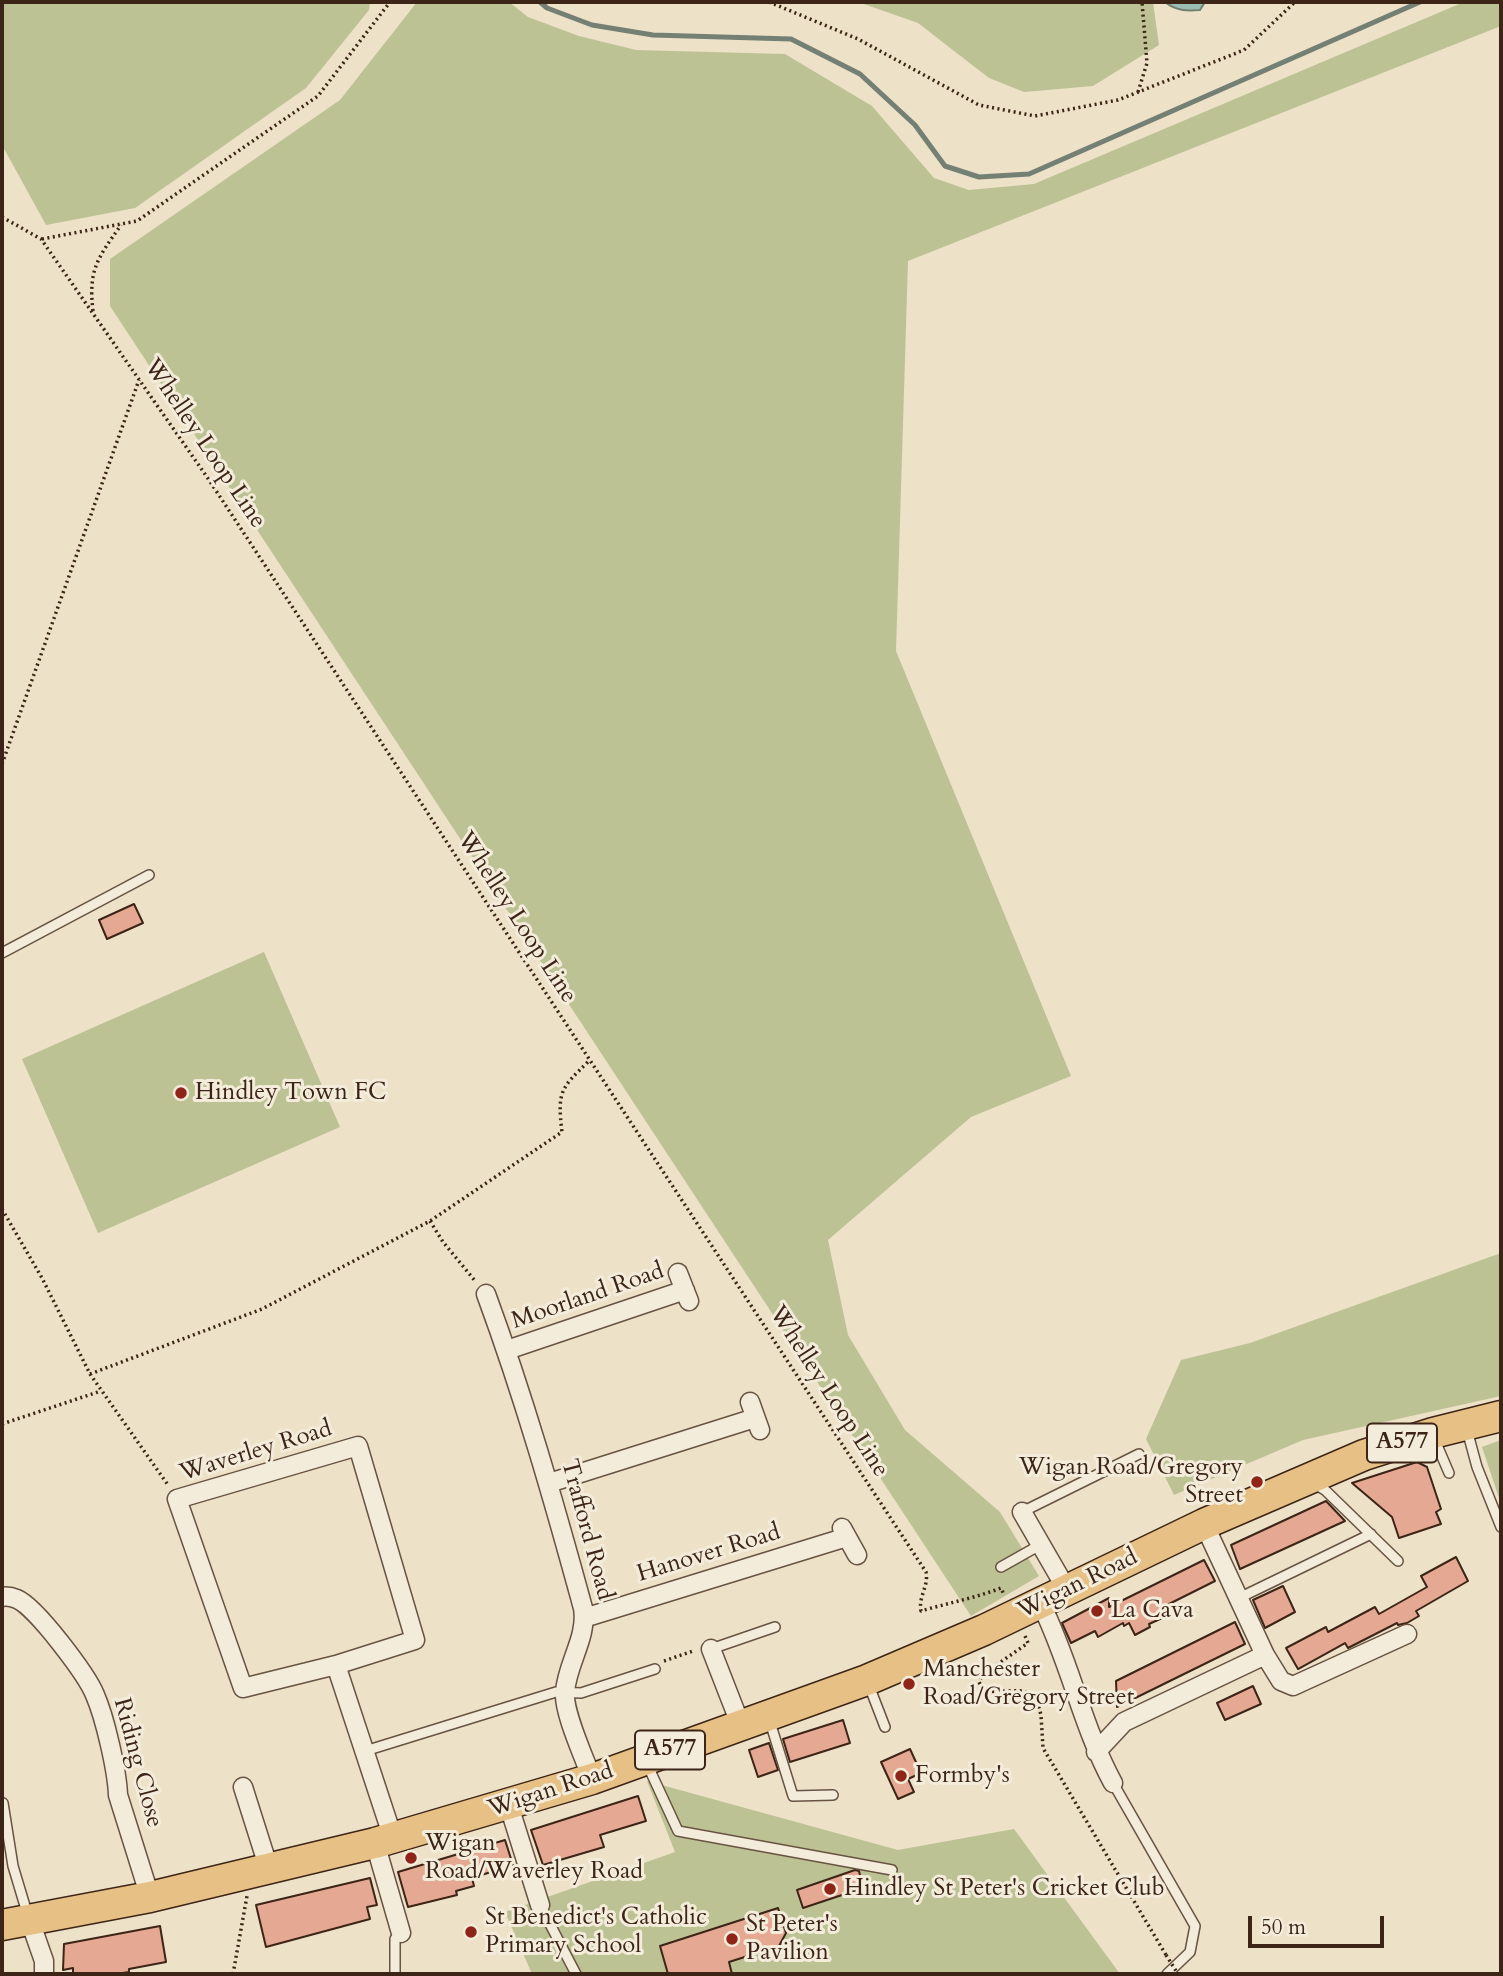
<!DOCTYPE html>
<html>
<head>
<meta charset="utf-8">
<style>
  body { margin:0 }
  #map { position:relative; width:1503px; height:1976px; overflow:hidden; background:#ede1c8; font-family:Cardo,serif }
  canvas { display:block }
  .frame { position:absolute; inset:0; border:4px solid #3c2416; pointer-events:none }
  .scale { position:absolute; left:1248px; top:1916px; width:136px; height:32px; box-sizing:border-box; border:4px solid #3c2416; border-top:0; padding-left:9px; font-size:21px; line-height:24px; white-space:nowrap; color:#3c2416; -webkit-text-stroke:5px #f3ecdb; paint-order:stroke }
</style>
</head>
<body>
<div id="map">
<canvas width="1503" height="1976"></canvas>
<div class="frame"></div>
<div class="scale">50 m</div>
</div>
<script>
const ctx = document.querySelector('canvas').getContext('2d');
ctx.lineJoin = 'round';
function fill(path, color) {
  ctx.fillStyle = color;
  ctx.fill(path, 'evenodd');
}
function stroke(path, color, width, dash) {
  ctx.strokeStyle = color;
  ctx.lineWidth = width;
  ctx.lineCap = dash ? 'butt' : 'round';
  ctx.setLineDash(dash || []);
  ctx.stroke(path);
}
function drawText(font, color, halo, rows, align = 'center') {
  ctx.font = font + ' Cardo,serif';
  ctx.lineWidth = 6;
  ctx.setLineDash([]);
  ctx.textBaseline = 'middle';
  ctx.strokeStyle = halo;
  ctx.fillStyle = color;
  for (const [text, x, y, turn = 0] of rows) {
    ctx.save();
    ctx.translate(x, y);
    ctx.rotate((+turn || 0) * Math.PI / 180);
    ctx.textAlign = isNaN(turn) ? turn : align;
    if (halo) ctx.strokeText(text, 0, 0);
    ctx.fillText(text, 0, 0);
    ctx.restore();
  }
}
fill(new Path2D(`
  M 2,2 L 370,2 L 369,10 L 306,88 L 135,208 L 46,225 L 2,145 Z
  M 417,2 L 509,2 L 528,17 L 579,36 L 636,50 L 785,54 L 872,106 L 934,178 L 969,190 L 1034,184 L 1464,2 L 1501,2 L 1501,26 L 908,261 L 896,651 L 1071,1076 L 971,1117 L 828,1240 L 848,1335 L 905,1430 L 1000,1512 L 1039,1576 L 971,1616 L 110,306 L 110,259 L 340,100 Z
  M 858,2 L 1153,2 L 1159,45 L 1093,86 L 1024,92 L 989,78 L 918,23 Z
  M 264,952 L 340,1127 L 98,1233 L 22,1059 Z
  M 1501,1253 L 1501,1396 L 1303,1440 L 1174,1495 L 1146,1439 L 1181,1360 L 1250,1343 Z
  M 1501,1440 L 1501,1504 L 1482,1447 Z
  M 647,1781 L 898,1850 L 1014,1829 L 1120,1974 L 532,1974 L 505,1912 L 675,1852 Z`), '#bcc293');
const water = new Path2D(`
  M 1165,2 L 1205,2 L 1200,10 C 1187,11 1176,11 1165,2 Z`);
fill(water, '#9abeb1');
stroke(water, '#748073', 2);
stroke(new Path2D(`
  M 540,2 L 547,8 L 592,25 L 653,35 L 791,39 L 860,74 L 915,125 L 945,166 L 979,177 L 1029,174 L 1420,2`), '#748073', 5);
const building = new Path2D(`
  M 134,904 L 143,923 L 107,939 L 99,920 Z
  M 1417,1462 L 1427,1467 L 1441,1509 L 1436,1512 L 1441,1524 L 1399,1538 L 1392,1517 L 1352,1483 Z
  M 1326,1501 L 1345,1521 L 1240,1569 L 1231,1545 Z
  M 1456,1557 L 1468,1581 L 1416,1611 L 1419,1616 L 1407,1623 L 1398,1625 L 1397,1623 L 1348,1648 L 1345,1643 L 1298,1669 L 1286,1648 L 1326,1627 L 1328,1632 L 1375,1607 L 1379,1614 L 1427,1587 L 1421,1576 Z
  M 1204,1560 L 1215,1581 L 1165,1606 L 1169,1615 L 1149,1624 L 1150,1627 L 1135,1635 L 1129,1623 L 1124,1626 L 1123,1623 L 1098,1637 L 1095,1631 L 1071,1643 L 1062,1623 L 1109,1598 L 1109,1607 Z
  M 1283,1586 L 1295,1612 L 1265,1628 L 1253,1600 Z
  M 1235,1622 L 1245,1644 L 1117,1707 L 1116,1681 Z
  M 1253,1686 L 1261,1704 L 1225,1720 L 1217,1703 Z
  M 843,1720 L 850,1743 L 790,1762 L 783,1739 Z
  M 769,1743 L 778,1770 L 758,1777 L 749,1750 Z
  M 910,1749 L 921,1773 L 908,1779 L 914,1792 L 898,1799 L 881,1762 Z
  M 638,1796 L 646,1821 L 600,1835 L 604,1847 L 543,1865 L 531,1830 Z
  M 505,1840 L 513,1865 L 472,1878 L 474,1886 L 456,1891 L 457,1895 L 408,1907 L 398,1872 Z
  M 855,1870 L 859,1871 L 863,1888 L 803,1908 L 797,1890 Z
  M 370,1878 L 377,1905 L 367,1907 L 370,1919 L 266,1947 L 256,1905 Z
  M 778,1908 L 786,1933 L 779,1946 L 729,1962 L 732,1974 L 668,1974 L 660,1946 Z
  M 160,1926 L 166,1962 L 129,1969 L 129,1972 L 116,1974 L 73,1974 L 73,1968 L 63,1970 L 64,1944 Z`);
fill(building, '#e5a892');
stroke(building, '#3c2416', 2);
const service = new Path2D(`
  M 2,953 L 149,875
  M 1467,1430 L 1477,1467 L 1501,1527
  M 1434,1438 L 1449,1473
  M 1313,1483 L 1325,1490 L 1398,1561
  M 1022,1512 L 1139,1454
  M 1001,1567 L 1040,1545
  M 1239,1598 L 1371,1534
  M 711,1649 L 775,1627
  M 868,1683 L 885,1727
  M 770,1722 L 793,1796 L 833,1795
  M 365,1751 L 556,1692 L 581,1693 L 655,1669
  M 647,1764 L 678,1831 L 892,1870
  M 1113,1783 L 1195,1926 L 1190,1952 L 1167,1974
  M 3,1803 L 13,1866 L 28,1916
  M 540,1905 L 576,1974
  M 395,1974 L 395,1939 L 401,1933`);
const minor = new Path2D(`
  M 678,1273 L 689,1301
  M 486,1294 C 524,1397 554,1502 583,1608 C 588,1637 567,1663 565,1692 C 563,1712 585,1759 592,1779
  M 507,1350 L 685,1290
  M 750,1402 L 760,1430
  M 549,1483 L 755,1418
  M 1022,1512 L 1067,1590
  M 1204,1524 L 1265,1655 L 1281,1681 L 1293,1686 L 1407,1634
  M 842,1528 L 857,1555
  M 2,1597 C 7,1596 12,1597 17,1599 C 36,1607 87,1675 95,1695 C 105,1718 117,1770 118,1795 L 150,1897
  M 1041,1604 C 1070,1662 1082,1726 1113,1783
  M 584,1618 L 847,1537
  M 711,1649 L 741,1726
  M 336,1665 L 243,1688 L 177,1499 L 358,1446 L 415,1640 L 336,1665 L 393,1838
  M 1096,1752 L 1124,1722 L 1265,1655
  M 243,1787 L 269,1869
  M 509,1806 L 540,1905
  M 375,1843 L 401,1933
  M 30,1921 L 44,1961 L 44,1974`);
const trunk = new Path2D(`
  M 2,1925 L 150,1897 L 375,1843 L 592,1779 L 867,1680 L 984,1630 L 1204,1524 L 1364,1455 L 1433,1433 L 1501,1416`);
stroke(service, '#685342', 12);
stroke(minor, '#685342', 21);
stroke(trunk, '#3c2416', 33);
stroke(new Path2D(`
  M 769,2 L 858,39 L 979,105 L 1035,116 L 1118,100 L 1244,50 L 1295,2
  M 1138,92 L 1147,63 L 1142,2
  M 2,217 L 41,239 L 207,477 L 926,1572 C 929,1586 918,1597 921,1611 C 948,1603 975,1598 1001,1588 L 1004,1595
  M 42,239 L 137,221 L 318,96 L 390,2
  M 93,311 C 88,269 98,258 121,225
  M 2,764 L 139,380
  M 2,1209 L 42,1278 L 90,1374 L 168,1485
  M 430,1221 L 443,1242 L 476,1282
  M 90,1374 L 262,1309 L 430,1221 L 562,1132 C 557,1091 561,1088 589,1061
  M 2,1424 L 101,1391
  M 1025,1636 L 1028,1643 L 982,1675 L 979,1682 C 987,1699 1011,1687 1026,1692 C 1030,1693 1033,1696 1036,1697 L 1041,1715 L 1043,1748 L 1166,1955
  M 664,1661 L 693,1651
  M 233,1974 L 247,1896`), '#3c2416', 3.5, [2, 3.5]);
stroke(service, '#f3ecdb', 9);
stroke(minor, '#f3ecdb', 18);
stroke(trunk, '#e6c084', 30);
stroke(new Path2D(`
  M 1166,1955 L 1178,1974`), '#3c2416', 3.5, [2, 3.5]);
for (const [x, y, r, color] of [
  [181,1093,7,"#8f2418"],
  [1257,1482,7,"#8f2418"],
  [1097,1611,7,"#8f2418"],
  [909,1684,7,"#8f2418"],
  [901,1776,7,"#8f2418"],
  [411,1858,7,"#8f2418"],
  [830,1889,7,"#8f2418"],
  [471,1932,7,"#8f2418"],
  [732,1939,7,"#8f2418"]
]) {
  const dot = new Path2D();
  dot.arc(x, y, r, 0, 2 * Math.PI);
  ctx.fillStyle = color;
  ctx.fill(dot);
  stroke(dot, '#f3ecdb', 2.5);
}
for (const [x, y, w] of [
  [1402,1443,70],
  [670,1750,70]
]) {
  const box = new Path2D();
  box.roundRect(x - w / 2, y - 19.5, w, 39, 5);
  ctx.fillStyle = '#f3ecdb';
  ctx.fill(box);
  stroke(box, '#3c2416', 2);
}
drawText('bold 23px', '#3c2416', null, [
  ["A577",1402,1443],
  ["A577",670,1750]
]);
drawText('24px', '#3c2416', '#f3ecdb', [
  ["Whelley Loop Line",204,444,56],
  ["Whelley Loop Line",516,918,57],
  ["Moorland Road",588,1297,-19],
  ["Whelley Loop Line",828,1392,57],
  ["Waverley Road",256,1452,-17],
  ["Trafford Road",586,1530,75],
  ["Hanover Road",709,1554,-17],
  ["Wigan Road",1078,1585,-26],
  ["Riding Close",137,1763,75],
  ["Wigan Road",551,1791,-18]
]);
drawText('24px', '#3c2416', '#f3ecdb', [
  ["Hindley Town FC",195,1093],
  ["Wigan Road/Gregory",1243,1468,"right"],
  ["Street",1243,1496,"right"],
  ["La Cava",1111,1611],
  ["Manchester",923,1670],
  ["Road/Gregory Street",923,1698],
  ["Formby's",915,1776],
  ["Wigan",425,1844],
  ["Road/Waverley Road",425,1872],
  ["Hindley St Peter's Cricket Club",844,1889],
  ["St Benedict's Catholic",485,1918],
  ["Primary School",485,1946],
  ["St Peter's",746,1925],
  ["Pavilion",746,1953]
], 'left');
</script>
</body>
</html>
